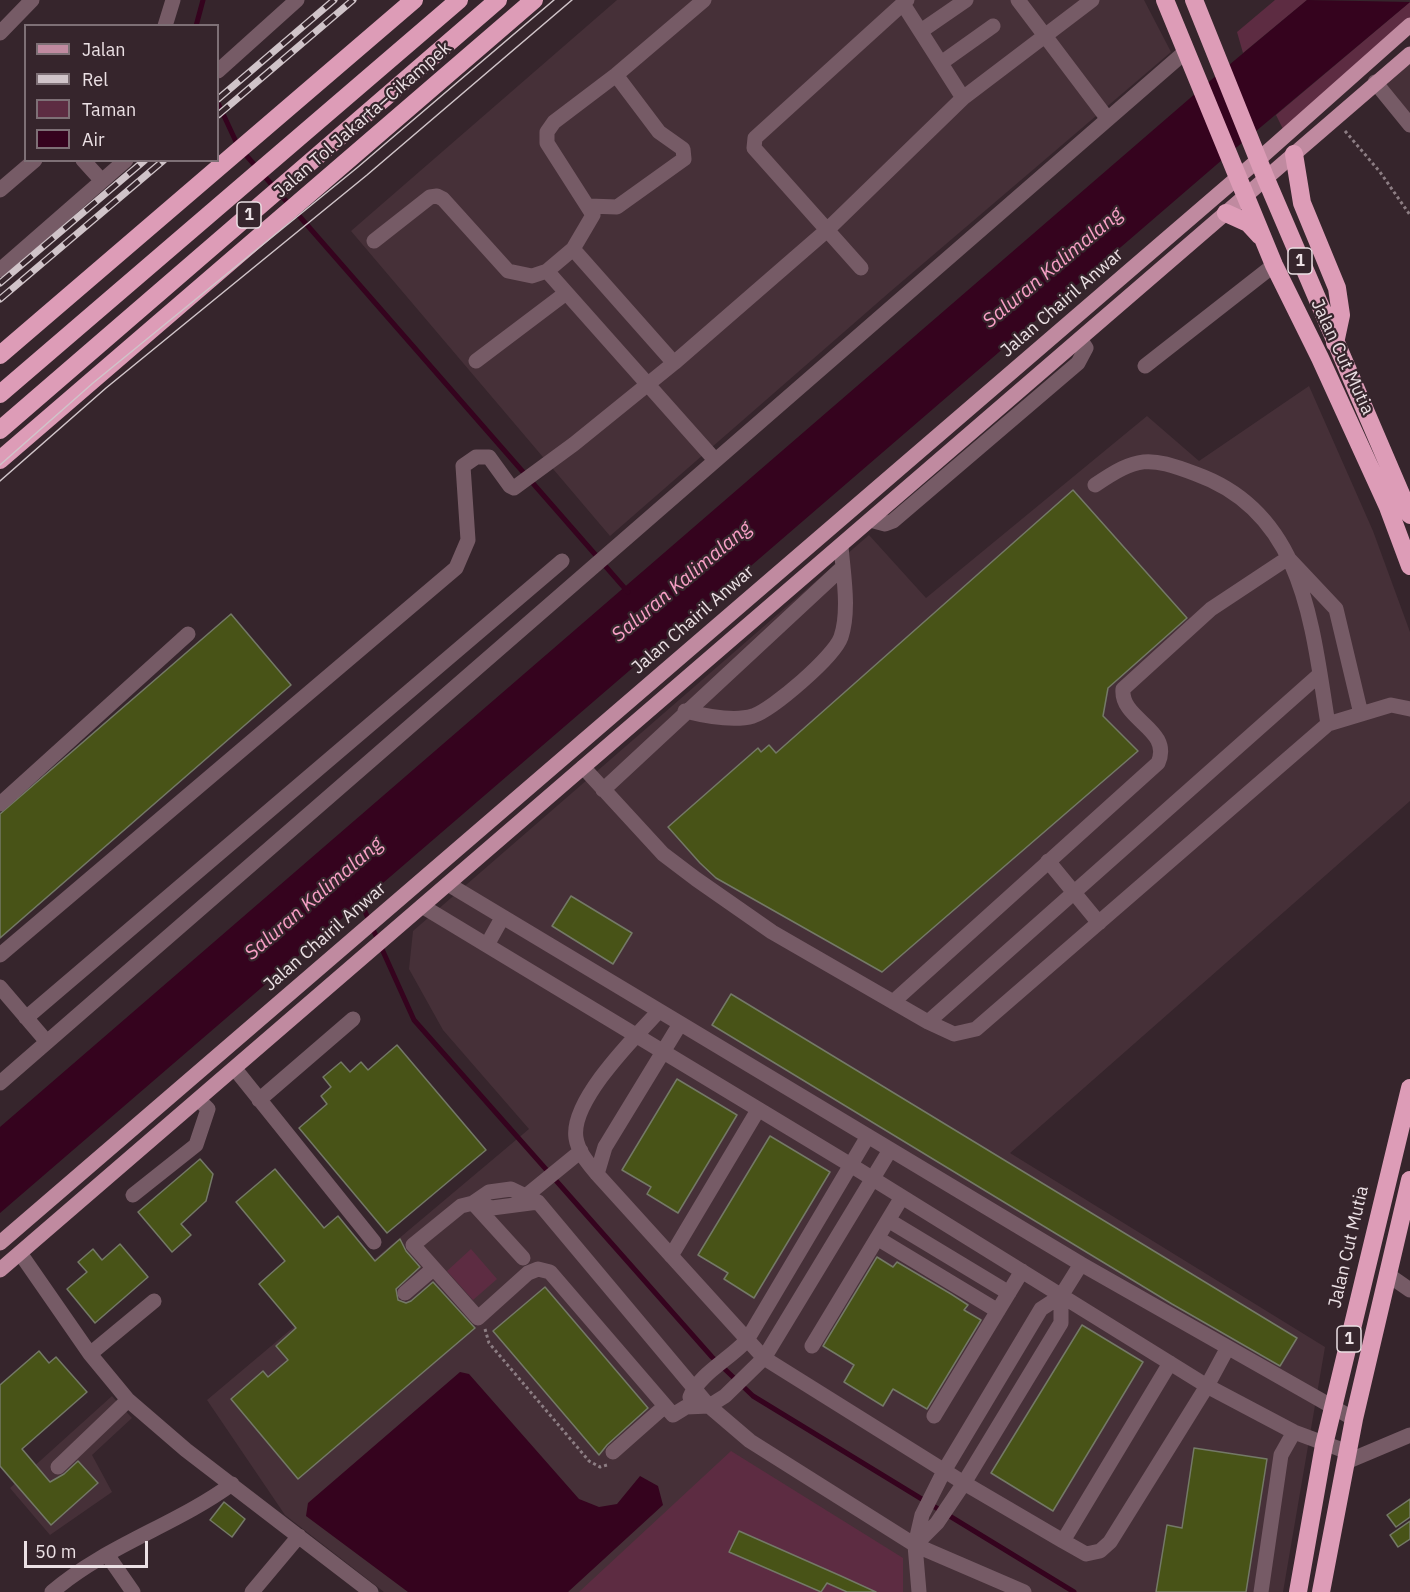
<!DOCTYPE html>
<html>
<head>
<meta charset="utf-8">
<style>
  body { margin:0 }
  #map { position:relative; width:1410px; height:1592px; overflow:hidden; background:#36252c; font-family:"IBM Plex Sans",sans-serif }
  canvas { display:block }
  .legend { position:absolute; left:24px; top:24px; width:195px; height:138px; box-sizing:border-box; background:#36252c; border:2px solid #7e7076; margin:0; padding:8px 10px; list-style:none; font-size:18px; color:#ebe0e4 }
  .legend li { display:flex; align-items:center; gap:12px; height:30px }
  .legend b { width:30px; border:2px solid #7e7076 }
  .scale { position:absolute; left:24px; top:1541px; width:124px; height:27px; box-sizing:border-box; border:3px solid #ebe0e4; border-top:0; padding-left:8px; font-size:18px; line-height:21px; white-space:nowrap; color:#ebe0e4; -webkit-text-stroke:4px #36252c; paint-order:stroke }
</style>
</head>
<body>
<div id="map">
<canvas width="1410" height="1592"></canvas>
<ul class="legend">
<li><b style="height:8px;background:#c08aa0"></b>Jalan</li>
<li><b style="height:8px;background:#d0c4c9"></b>Rel</li>
<li><b style="height:16px;background:#5d2c42"></b>Taman</li>
<li><b style="height:16px;background:#35031e"></b>Air</li>
</ul>
<div class="scale">50 m</div>
</div>
<script>
const ctx = document.querySelector('canvas').getContext('2d');
ctx.lineJoin = 'round';
function fill(path, color) {
  ctx.fillStyle = color;
  ctx.fill(path, 'evenodd');
}
function stroke(path, color, width, dash) {
  ctx.strokeStyle = color;
  ctx.lineWidth = width;
  ctx.lineCap = dash ? 'butt' : 'round';
  ctx.setLineDash(dash || []);
  ctx.stroke(path);
}
function drawText(font, color, halo, rows, align = 'center') {
  ctx.font = font + ' "IBM Plex Sans",sans-serif';
  ctx.lineWidth = 4.5;
  ctx.setLineDash([]);
  ctx.textBaseline = 'middle';
  ctx.strokeStyle = halo;
  ctx.fillStyle = color;
  for (const [text, x, y, turn = 0] of rows) {
    ctx.save();
    ctx.translate(x, y);
    ctx.rotate((+turn || 0) * Math.PI / 180);
    ctx.textAlign = isNaN(turn) ? turn : align;
    if (halo) ctx.strokeText(text, 0, 0);
    ctx.fillText(text, 0, 0);
    ctx.restore();
  }
}
fill(new Path2D(`
  M 617,0 L 1144,0 L 1171,52 L 891,291 L 610,536 L 351,231 Z
  M 1410,54 L 1410,125 L 1375,82 Z
  M 1309,386 L 1373,531 L 1410,632 L 1410,801 L 1010,1153 L 1325,1347 L 1283,1592 L 384,1592 L 285,1515 L 207,1400 L 529,1129 L 443,1030 L 409,969 L 413,931 L 869,535 L 926,598 L 1147,416 L 1199,461 Z
  M 112,1396 L 132,1418 L 92,1455 L 112,1492 L 50,1535 L 10,1488 Z`), '#463038');
fill(new Path2D(`
  M 1275,0 L 1307,0 L 1243,53 L 1237,32 Z
  M 1410,2 L 1410,25 L 1286,135 L 1276,115 Z
  M 471,1249 L 497,1279 L 473,1300 L 447,1271 Z
  M 731,1451 L 903,1558 L 903,1592 L 579,1592 Z`), '#5d2c42');
fill(new Path2D(`
  M 1307,0 L 1410,2 L 1237,147 L 0,1213 L 0,1127 L 1211,80 Z
  M 460,1372 L 469,1374 L 579,1499 L 599,1507 L 617,1504 L 640,1476 L 658,1486 L 663,1505 L 568,1592 L 408,1592 L 306,1516 L 308,1503 Z`), '#35031e');
stroke(new Path2D(`
  M 196,26 L 203,0
  M 218,103 L 238,146 L 628,592
  M 358,896 L 414,1020 L 712,1357 L 753,1396 L 1074,1592`), '#35031e', 5);
const building = new Path2D(`
  M 1073,490 L 1187,618 L 1108,688 L 1103,716 L 1138,751 L 882,972 L 716,878 L 700,863 L 668,827 L 758,748 L 761,752 L 769,745 L 776,753 Z
  M 231,614 L 291,685 L 0,938 L 0,814 Z
  M 571,896 L 632,933 L 613,964 L 552,926 Z
  M 731,994 L 1297,1338 L 1280,1366 L 1172,1304 L 712,1025 Z
  M 397,1045 L 486,1150 L 387,1233 L 299,1128 L 327,1104 L 321,1096 L 331,1087 L 323,1077 L 341,1062 L 350,1072 L 361,1062 L 368,1070 Z
  M 677,1079 L 737,1115 L 678,1213 L 647,1194 L 651,1187 L 622,1170 Z
  M 770,1136 L 830,1172 L 754,1298 L 724,1279 L 728,1273 L 698,1255 Z
  M 200,1159 L 213,1174 L 206,1201 L 181,1224 L 191,1235 L 172,1252 L 138,1212 Z
  M 275,1169 L 324,1228 L 338,1216 L 375,1261 L 400,1239 L 406,1251 L 420,1267 L 396,1289 L 398,1300 L 406,1303 L 411,1301 L 433,1282 L 475,1328 L 298,1479 L 231,1399 L 263,1371 L 268,1377 L 288,1360 L 276,1346 L 296,1328 L 259,1284 L 285,1261 L 236,1202 Z
  M 120,1244 L 148,1277 L 95,1323 L 67,1289 L 87,1272 L 78,1262 L 93,1249 L 102,1260 Z
  M 877,1257 L 893,1267 L 897,1262 L 951,1294 L 968,1305 L 964,1310 L 981,1320 L 927,1409 L 893,1389 L 883,1406 L 844,1382 L 854,1365 L 823,1346 Z
  M 545,1287 L 648,1408 L 607,1445 L 599,1455 L 493,1331 Z
  M 1082,1325 L 1143,1362 L 1053,1511 L 991,1473 Z
  M 39,1351 L 49,1363 L 56,1357 L 87,1392 L 22,1449 L 50,1482 L 64,1474 L 78,1461 L 98,1483 L 51,1525 L 0,1466 L 0,1385 Z
  M 1194,1448 L 1267,1459 L 1246,1592 L 1156,1592 L 1167,1525 L 1182,1528 Z
  M 1410,1499 L 1410,1517 L 1396,1527 L 1387,1515 Z
  M 224,1502 L 245,1519 L 232,1537 L 210,1520 Z
  M 1410,1521 L 1410,1539 L 1398,1547 L 1390,1535 Z
  M 739,1531 L 841,1576 L 876,1592 L 847,1592 L 827,1583 L 821,1592 L 729,1552 Z`);
fill(building, '#485317');
stroke(building, '#747967', 1.5);
stroke(new Path2D(`
  M 1345,131 L 1380,172 L 1410,215
  M 485,1329 L 489,1343 L 589,1461 L 600,1467 L 607,1465`), '#8c7d83', 3, [3, 3]);
stroke(new Path2D(`
  M 704,0 L 616,75 L 554,122 L 547,132 L 547,143 L 593,215 L 573,249 L 547,271 L 715,460
  M 1018,0 L 1107,118
  M 903,4 L 963,98
  M 165,26 L 173,0
  M 921,31 L 966,0
  M 0,33 L 32,0
  M 941,63 L 993,26
  M 218,71 L 297,0
  M 1375,82 L 1410,125
  M 102,181 L 126,160
  M 0,190 L 35,160
  M 589,206 L 617,207 L 684,159 L 683,149 L 659,132 L 616,75
  M 374,241 L 430,197 L 437,196 L 443,199 L 508,271 L 532,276 L 547,271
  M 573,249 L 674,363
  M 861,268 L 754,148 L 755,138 L 907,0
  M 0,270 L 102,181 L 83,160
  M 476,361 L 566,293
  M 1145,366 L 1274,265
  M 1095,485 C 1138,456 1148,456 1196,474 C 1305,513 1312,627 1328,724
  M 870,520 L 885,524 L 893,521 L 1078,363 L 1086,348 L 1080,339
  M 685,711 C 705,716 733,722 753,716 C 773,709 834,657 841,637 C 850,610 843,573 841,546
  M 583,767 L 663,854 L 696,879 L 772,932 L 928,1022 L 954,1034 L 976,1029 L 1328,724 L 1391,705 L 1410,709
  M 603,790 L 843,567
  M 0,804 L 188,634
  M 1048,861 L 1099,923
  M 448,884 L 1081,1264 L 1354,1419
  M 422,906 L 849,1164 L 1207,1386 L 1294,1432 L 1348,1452
  M 487,945 L 502,918
  M 0,955 L 456,568 L 468,540 L 463,466 L 476,457 L 489,457 L 510,486 L 514,488 L 574,444 L 674,363 L 826,231 L 963,98 L 1092,0
  M 0,987 L 47,1042
  M 893,1002 L 1158,763 C 1173,729 1120,720 1123,689 L 1211,609 L 1288,558 L 1336,609 L 1361,714
  M 659,1011 C 635,1037 570,1101 576,1138 C 578,1152 589,1164 597,1174 L 764,1358 L 964,1483 L 1063,1541 L 1170,1363
  M 26,1018 L 562,561
  M 928,1022 L 1320,674
  M 235,1069 L 374,1242
  M 0,1083 L 1185,52
  M 259,1100 L 353,1019
  M 890,1150 L 764,1358 L 725,1396 L 709,1406 L 686,1407 L 673,1415 L 550,1272 L 538,1269 L 528,1273 L 478,1318 L 413,1245 L 461,1206 L 473,1203 L 489,1192 L 511,1189 L 538,1202 L 709,1406 L 750,1441 L 915,1545 L 1024,1592
  M 597,1174 L 605,1147 L 680,1024
  M 133,1195 L 196,1145 L 208,1109 L 199,1100
  M 527,1195 L 581,1151
  M 473,1203 L 523,1258
  M 473,1203 L 492,1208 L 538,1202
  M 888,1220 L 1009,1293
  M 877,1238 L 998,1311
  M 20,1253 L 90,1354 L 128,1400 L 186,1450 L 371,1592
  M 671,1256 L 758,1110
  M 1387,1274 L 1410,1290
  M 405,1293 L 433,1269
  M 812,1346 L 902,1197
  M 90,1354 L 154,1301
  M 690,1397 C 699,1374 730,1359 747,1340 L 868,1136
  M 934,1416 L 1022,1271
  M 613,1452 L 665,1406
  M 1346,1462 L 1410,1435
  M 58,1467 L 128,1400
  M 1063,1541 L 1086,1554 L 1100,1551 L 1110,1542 L 1207,1386 L 1227,1349
  M 915,1545 L 937,1523 L 964,1483 L 1061,1323 L 1061,1296
  M 108,1556 L 133,1592
  M 52,1592 C 105,1546 176,1525 232,1484
  M 252,1592 L 299,1536
  M 919,1592 L 915,1545 L 922,1515 L 944,1471 L 1041,1309 L 1061,1296 L 1081,1264
  M 1261,1592 L 1281,1455 L 1294,1432`), '#765b66', 15);
stroke(new Path2D(`
  M 0,1243 L 1258,160 L 1410,25
  M 0,1270 L 1410,54`), '#c08aa0', 15);
stroke(new Path2D(`
  M 1165,0 L 1274,265 L 1320,358 L 1388,507 L 1410,566
  M 1194,0 L 1266,179 L 1410,515
  M 1294,154 L 1302,203 L 1337,288 L 1341,315 L 1335,343
  M 1226,213 L 1248,223 L 1260,236
  M 0,355 L 414,0
  M 0,394 L 459,0
  M 0,430 L 498,0
  M 0,460 L 534,0
  M 1298,1592 L 1324,1445 L 1410,1088
  M 1321,1592 L 1354,1419 L 1410,1180`), '#dd9cb7', 18);
stroke(new Path2D(`
  M 0,465 L 93,383 L 358,167 L 554,0
  M 0,481 L 106,388 L 367,175 L 572,0`), '#d0c4c9', 1.5);
const rail = new Path2D(`
  M 218,99 L 334,0
  M 218,115 L 353,0
  M 0,283 L 145,160
  M 0,299 L 164,160`);
stroke(rail, '#d0c4c9', 7);
stroke(rail, '#36252c', 4.5, [14]);
for (const [x, y, w] of [
  [249,215,24],
  [1300,261,24],
  [1349,1339,24]
]) {
  const box = new Path2D();
  box.roundRect(x - w / 2, y - 13, w, 26, 4.5);
  ctx.fillStyle = '#36252c';
  ctx.fill(box);
  stroke(box, '#ebe0e4', 1.5);
}
drawText('bold 16px', '#ebe0e4', null, [
  ["1",249,215],
  ["1",1300,261],
  ["1",1349,1339]
]);
drawText('18px', '#ebe0e4', '#36252c', [
  ["Jalan Tol Jakarta–Cikampek",363,120,-41],
  ["Jalan Chairil Anwar",1062,303,-41],
  ["Jalan Cut Mutia",1342,357,65],
  ["Jalan Chairil Anwar",693,620,-41],
  ["Jalan Chairil Anwar",325,937,-41],
  ["Jalan Cut Mutia",1349,1247,-77]
]);
drawText('italic 20px', '#f8a0c6', '#36252c', [
  ["Saluran Kalimalang",1053,268,-40],
  ["Saluran Kalimalang",682,582,-40],
  ["Saluran Kalimalang",314,899,-41]
]);
</script>
</body>
</html>
